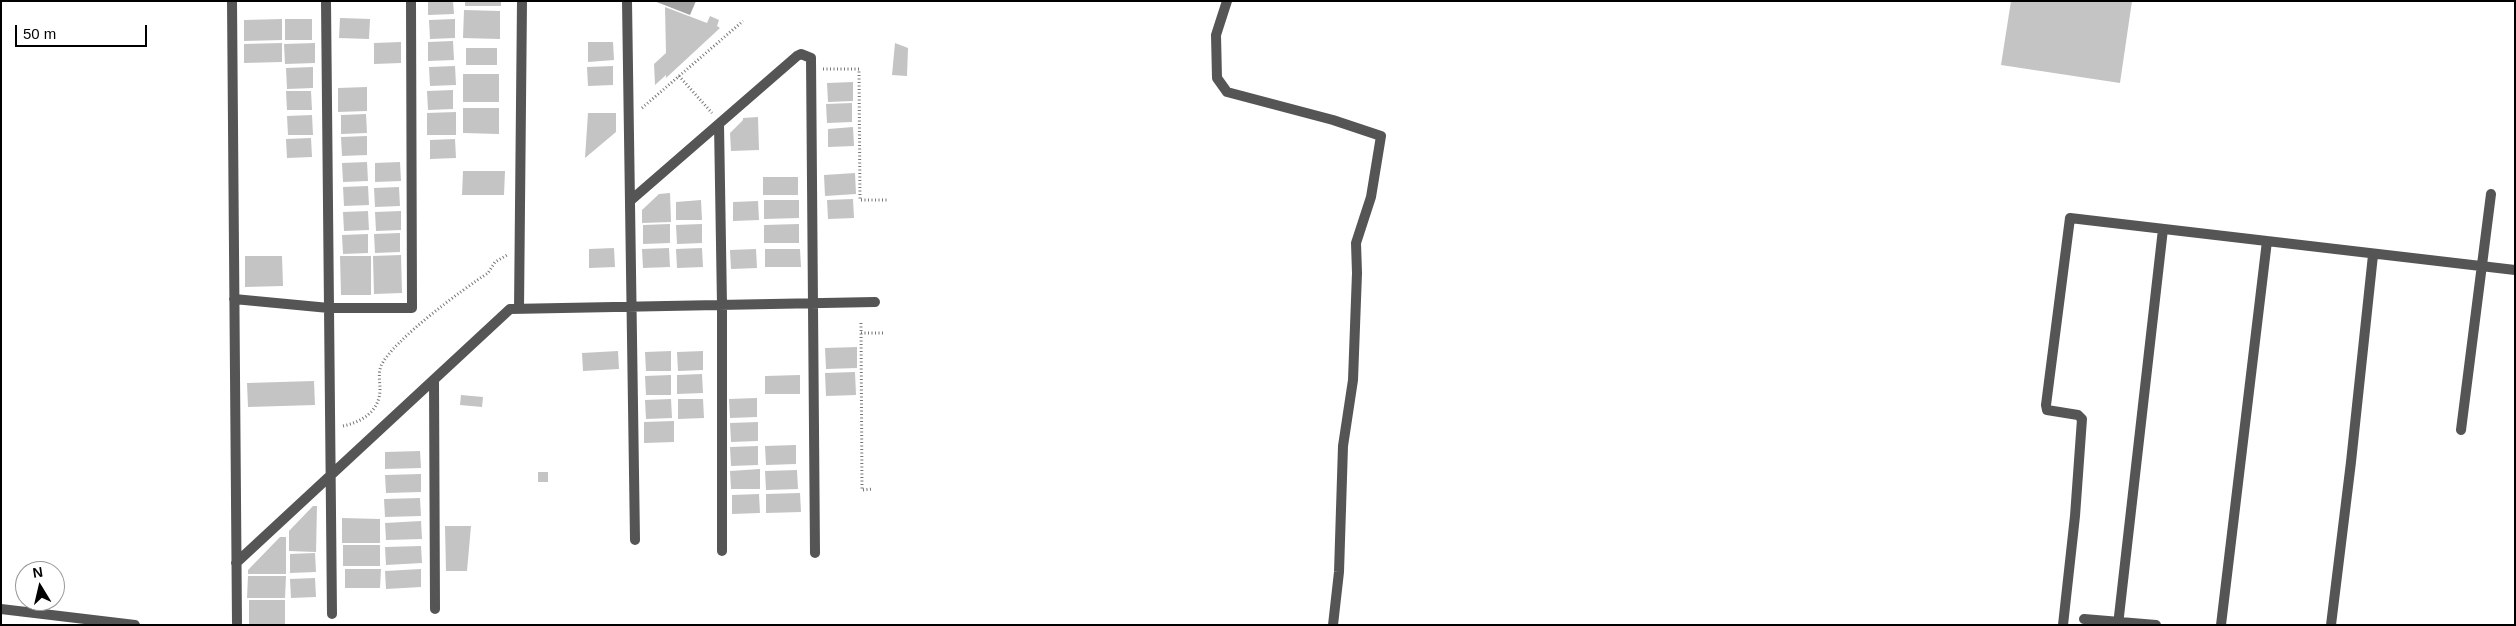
<!DOCTYPE html>
<html>
<head>
<meta charset="utf-8">
<style>
  body { margin:0 }
  #map { position:relative; width:2516px; height:626px; overflow:hidden; background:#fff; font-family:Helvetica,sans-serif }
  canvas { display:block }
  .frame { position:absolute; inset:0; border:2px solid #000; pointer-events:none }
  .north { position:absolute; left:15px; top:561px; width:50px; height:50px; box-sizing:border-box; background:#fff; border:1px solid #999; border-radius:50%; rotate:351deg; font-size:14px; font-weight:700; line-height:20px; text-align:center; color:#000 }
  .north::after { content:''; display:block; margin:auto; width:18px; height:22px; background:#000; clip-path:polygon(50% 0,100% 100%,50% 72%,0 100%) }
  .scale { position:absolute; left:15px; top:25px; width:132px; height:22px; box-sizing:border-box; border:2px solid #000; border-top:0; padding-left:6px; font-size:15px; line-height:18px; white-space:nowrap; color:#000; -webkit-text-stroke:4px #fff; paint-order:stroke }
</style>
</head>
<body>
<div id="map">
<canvas width="2516" height="626"></canvas>
<div class="frame"></div>
<div class="north">N</div>
<div class="scale">50 m</div>
</div>
<script>
const ctx = document.querySelector('canvas').getContext('2d');
ctx.lineJoin = 'round';
function fill(path, color) {
  ctx.fillStyle = color;
  ctx.fill(path, 'evenodd');
}
function stroke(path, color, width, dash) {
  ctx.strokeStyle = color;
  ctx.lineWidth = width;
  ctx.lineCap = dash ? 'butt' : 'round';
  ctx.setLineDash(dash || []);
  ctx.stroke(path);
}
fill(new Path2D(`
  M 654,1 L 696,1 L 690,15 Z`), '#a3a3a3');
fill(new Path2D(`
  M 428,1 L 453,1 L 454,14 L 428,15 Z
  M 465,1 L 501,1 L 501,6 L 465,6 Z
  M 2011,1 L 2132,1 L 2120,83 L 2001,65 Z
  M 665,7 L 707,23 L 710,16 L 719,20 L 717,26 L 720,28 L 666,78 L 666,75 L 655,85 L 654,64 L 666,53 Z
  M 464,10 L 500,11 L 500,39 L 463,38 Z
  M 340,18 L 370,19 L 369,39 L 339,38 Z
  M 282,19 L 282,40 L 244,41 L 244,20 Z
  M 285,19 L 312,19 L 312,40 L 285,40 Z
  M 455,19 L 455,38 L 430,39 L 429,20 Z
  M 453,41 L 454,60 L 428,61 L 428,42 Z
  M 401,42 L 401,63 L 374,64 L 374,43 Z
  M 588,42 L 613,42 L 614,60 L 588,62 Z
  M 282,43 L 282,62 L 244,63 L 244,44 Z
  M 315,43 L 315,63 L 285,64 L 284,44 Z
  M 895,43 L 908,48 L 907,76 L 892,75 Z
  M 466,48 L 497,48 L 497,65 L 466,65 Z
  M 455,66 L 456,85 L 430,86 L 429,67 Z
  M 613,66 L 613,85 L 588,86 L 587,67 Z
  M 313,67 L 313,88 L 287,89 L 286,68 Z
  M 463,74 L 499,74 L 499,102 L 463,102 Z
  M 853,82 L 853,101 L 828,102 L 827,83 Z
  M 367,87 L 367,111 L 338,112 L 338,88 Z
  M 453,90 L 453,109 L 428,110 L 427,91 Z
  M 286,91 L 311,91 L 312,110 L 287,110 Z
  M 852,103 L 852,122 L 827,123 L 826,104 Z
  M 463,108 L 499,108 L 499,134 L 463,133 Z
  M 456,112 L 456,135 L 427,135 L 427,113 Z
  M 588,113 L 616,113 L 616,132 L 585,158 Z
  M 366,114 L 367,133 L 341,134 L 341,115 Z
  M 312,115 L 313,135 L 288,135 L 287,116 Z
  M 758,117 L 759,150 L 731,151 L 730,133 L 743,120 L 743,118 Z
  M 853,127 L 854,146 L 828,147 L 828,129 Z
  M 367,136 L 367,155 L 342,156 L 341,137 Z
  M 311,138 L 312,157 L 287,158 L 286,139 Z
  M 455,139 L 456,158 L 430,159 L 430,140 Z
  M 367,162 L 368,181 L 343,182 L 342,163 Z
  M 400,162 L 401,181 L 375,182 L 375,163 Z
  M 463,171 L 505,171 L 504,195 L 462,195 Z
  M 855,173 L 856,194 L 825,196 L 824,175 Z
  M 763,177 L 798,177 L 798,195 L 763,195 Z
  M 368,186 L 369,205 L 344,206 L 343,187 Z
  M 399,187 L 400,206 L 375,207 L 374,188 Z
  M 670,193 L 671,222 L 642,223 L 642,210 L 659,194 Z
  M 853,199 L 854,218 L 828,219 L 827,200 Z
  M 701,200 L 702,220 L 676,220 L 676,202 Z
  M 764,200 L 799,200 L 799,218 L 764,219 Z
  M 758,201 L 759,220 L 733,221 L 733,202 Z
  M 368,211 L 369,230 L 344,231 L 343,212 Z
  M 401,211 L 401,230 L 376,231 L 375,212 Z
  M 670,224 L 670,243 L 643,244 L 643,225 Z
  M 702,224 L 702,243 L 677,244 L 676,225 Z
  M 799,224 L 799,243 L 764,243 L 764,225 Z
  M 400,233 L 400,252 L 375,253 L 374,234 Z
  M 368,234 L 368,253 L 343,254 L 342,235 Z
  M 614,248 L 615,267 L 589,268 L 589,249 Z
  M 669,248 L 670,267 L 643,268 L 642,249 Z
  M 702,248 L 703,267 L 677,268 L 676,249 Z
  M 756,249 L 757,268 L 731,269 L 730,250 Z
  M 765,249 L 800,249 L 801,267 L 765,267 Z
  M 401,255 L 402,293 L 374,294 L 373,256 Z
  M 245,256 L 282,256 L 283,286 L 245,287 Z
  M 340,256 L 371,256 L 371,295 L 341,295 Z
  M 857,347 L 857,368 L 826,369 L 825,348 Z
  M 618,351 L 619,369 L 583,371 L 582,353 Z
  M 671,351 L 671,371 L 646,371 L 645,352 Z
  M 703,351 L 703,370 L 678,371 L 677,352 Z
  M 855,372 L 856,395 L 826,396 L 825,373 Z
  M 702,374 L 703,393 L 677,394 L 677,375 Z
  M 671,375 L 671,395 L 646,395 L 645,376 Z
  M 800,375 L 800,394 L 765,394 L 765,376 Z
  M 314,381 L 315,405 L 248,407 L 247,383 Z
  M 461,395 L 483,397 L 482,407 L 460,405 Z
  M 757,398 L 757,417 L 730,418 L 729,399 Z
  M 671,399 L 672,418 L 646,419 L 645,400 Z
  M 678,399 L 703,399 L 704,418 L 678,419 Z
  M 674,421 L 674,442 L 644,443 L 644,422 Z
  M 758,422 L 758,441 L 731,442 L 730,423 Z
  M 796,445 L 796,464 L 766,465 L 765,446 Z
  M 758,446 L 758,465 L 731,466 L 730,447 Z
  M 420,451 L 421,468 L 385,469 L 385,452 Z
  M 760,469 L 760,489 L 731,489 L 730,471 Z
  M 797,470 L 798,489 L 766,490 L 765,471 Z
  M 538,472 L 548,472 L 548,482 L 538,482 Z
  M 421,474 L 421,492 L 386,493 L 385,475 Z
  M 800,493 L 801,512 L 766,513 L 766,494 Z
  M 759,494 L 760,513 L 732,514 L 732,495 Z
  M 420,498 L 421,516 L 385,517 L 384,499 Z
  M 313,506 L 317,506 L 316,552 L 289,551 L 289,531 Z
  M 342,518 L 380,519 L 380,543 L 342,543 Z
  M 421,521 L 422,539 L 386,540 L 385,523 Z
  M 445,526 L 471,526 L 467,571 L 446,571 Z
  M 280,537 L 286,537 L 286,574 L 248,574 L 248,570 Z
  M 343,545 L 380,545 L 380,566 L 343,566 Z
  M 421,546 L 422,563 L 386,565 L 385,547 Z
  M 315,553 L 316,572 L 290,573 L 290,554 Z
  M 345,569 L 381,569 L 380,588 L 345,588 Z
  M 421,569 L 421,587 L 386,589 L 385,571 Z
  M 248,576 L 286,576 L 285,598 L 247,598 Z
  M 315,578 L 316,597 L 291,598 L 290,579 Z
  M 249,600 L 285,600 L 285,624 L 249,624 Z`), '#c4c4c4');
stroke(new Path2D(`
  M 823,69 L 859,69 L 860,200 L 889,200
  M 679,76 L 712,113
  M 642,108 L 743,21
  M 861,323 L 862,490 L 873,489
  M 861,333 L 885,333
  M 343,426 C 362,422 380,411 380,389 C 380,382 378,374 381,366 C 392,341 463,289 488,273 L 495,262 L 507,255`), '#777', 3, [1, 2.5]);
stroke(new Path2D(`
  M 232,1 L 237,623
  M 326,1 L 332,614
  M 627,1 L 635,540
  M 1227,1 L 1216,35 L 1217,78 L 1227,92 L 1333,120 L 1381,136 L 1371,197 L 1356,243 L 1357,273 L 1353,380 L 1343,446 L 1339,572 L 1333,625
  M 719,124 L 722,305 L 722,551
  M 630,201 L 797,56 L 801,54 L 811,58 L 815,553
  M 234,299 L 329,308 L 412,308 L 411,1
  M 519,309 L 522,1
  M 434,380 L 435,609
  M 2461,430 L 2491,194
  M 236,563 L 510,309 L 875,302
  M 1,609 L 135,625
  M 2084,619 L 2156,625
  M 2063,625 L 2075,516 L 2082,419 L 2078,415 L 2047,410 L 2046,405 L 2070,218 L 2515,270
  M 2118,625 L 2163,229
  M 2221,625 L 2267,241
  M 2331,625 L 2351,462 L 2373,255`), '#555', 10);
</script>
</body>
</html>
